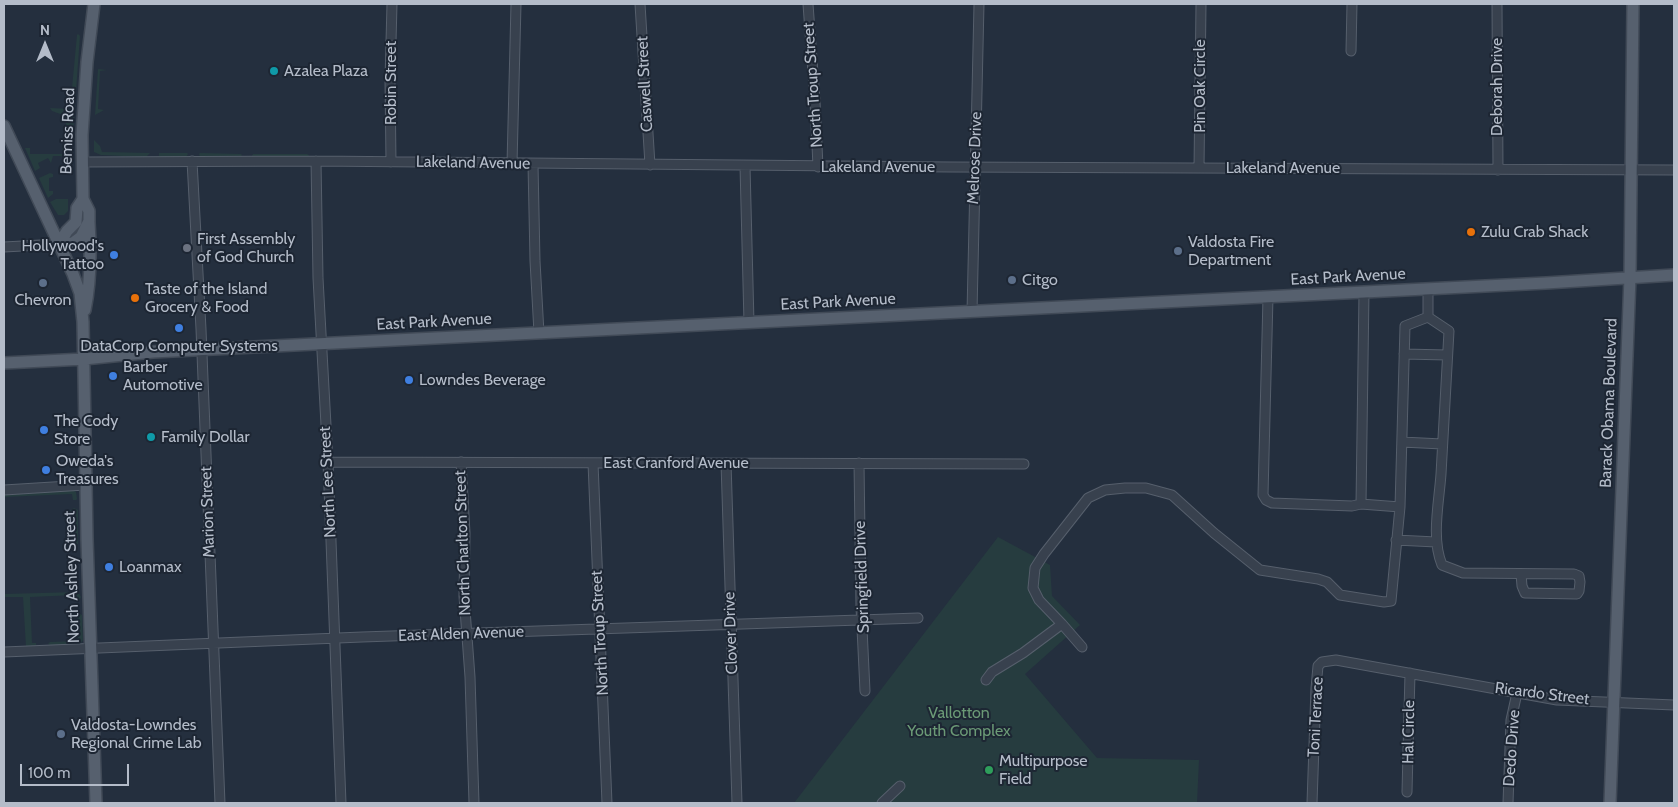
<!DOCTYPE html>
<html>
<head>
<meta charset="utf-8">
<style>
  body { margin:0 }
  #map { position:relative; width:1678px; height:807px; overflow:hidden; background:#242f3e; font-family:Cabin,sans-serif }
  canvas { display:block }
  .frame { position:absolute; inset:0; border:5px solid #b4bcc9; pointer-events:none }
  .north { position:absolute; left:20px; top:20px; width:50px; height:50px; -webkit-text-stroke:4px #1d2633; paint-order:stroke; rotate:0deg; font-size:14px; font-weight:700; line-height:20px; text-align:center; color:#b4bcc9 }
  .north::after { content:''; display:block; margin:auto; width:18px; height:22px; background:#b4bcc9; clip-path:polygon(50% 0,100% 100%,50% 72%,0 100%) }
  .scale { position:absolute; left:20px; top:764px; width:109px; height:22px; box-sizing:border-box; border:2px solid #b4bcc9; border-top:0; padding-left:6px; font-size:15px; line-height:18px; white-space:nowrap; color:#b4bcc9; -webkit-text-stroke:4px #1d2633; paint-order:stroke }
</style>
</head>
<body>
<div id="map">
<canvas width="1678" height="807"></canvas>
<div class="frame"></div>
<div class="north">N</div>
<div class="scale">100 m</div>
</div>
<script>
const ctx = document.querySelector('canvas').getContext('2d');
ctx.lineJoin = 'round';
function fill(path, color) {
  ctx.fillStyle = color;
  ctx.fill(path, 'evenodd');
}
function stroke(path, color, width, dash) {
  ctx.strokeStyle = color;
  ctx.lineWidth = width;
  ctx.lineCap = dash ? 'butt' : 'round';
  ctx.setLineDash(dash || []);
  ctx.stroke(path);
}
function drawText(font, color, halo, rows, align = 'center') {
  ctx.font = font + ' Cabin,sans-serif';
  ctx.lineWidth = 4;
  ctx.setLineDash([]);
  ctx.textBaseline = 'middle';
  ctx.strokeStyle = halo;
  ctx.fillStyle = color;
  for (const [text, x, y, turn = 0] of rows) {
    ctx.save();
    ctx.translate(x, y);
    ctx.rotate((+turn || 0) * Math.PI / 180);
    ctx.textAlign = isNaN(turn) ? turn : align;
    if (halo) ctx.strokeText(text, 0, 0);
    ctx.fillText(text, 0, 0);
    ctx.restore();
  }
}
fill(new Path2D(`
  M 78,34 L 80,36 L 71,160 L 70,162 L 70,156 L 68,156 L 68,162 L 66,161 L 65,156 L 53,156 L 51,163 L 48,158 L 38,163 L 40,168 L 35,171 L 25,148 L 30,148 L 30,154 L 62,154 L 62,146 L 66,138 L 66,122 L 68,113 L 67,111 L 63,111 L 63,115 L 52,111 L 50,108 L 70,109 L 77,35 Z
  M 98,69 L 107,70 L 100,71 L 98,109 L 104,110 L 95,115 Z
  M 94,140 L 100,146 L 102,152 L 150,153 L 146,157 L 101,155 L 94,152 Z
  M 159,153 L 187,153 L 188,154 L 186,157 L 161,157 L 159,156 Z
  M 200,153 L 241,154 L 242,155 L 239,158 L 200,157 L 199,154 Z
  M 253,154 L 307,154 L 309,155 L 308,158 L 255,158 L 252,156 Z
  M 50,173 L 53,174 L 53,177 L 49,178 L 49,191 L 53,191 L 53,194 L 48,198 L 39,178 Z
  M 56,199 L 68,199 L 68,211 L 64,215 L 58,215 L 50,202 Z
  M 72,490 L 76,492 L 77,499 L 76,500 L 73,500 L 72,494 L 4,497 L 4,492 Z
  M 74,508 L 78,510 L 78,544 L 70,544 L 68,512 Z
  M 998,537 L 1050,565 L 1052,596 L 1080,625 L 1025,674 L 1097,758 L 1199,760 L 1197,803 L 794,803 Z
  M 78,592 L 81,597 L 79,601 L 76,595 L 30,597 L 32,643 L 36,643 L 36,645 L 29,648 L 26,647 L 23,597 L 4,597 L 4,594 Z
  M 79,613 L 82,615 L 83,640 L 80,644 L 51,646 L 48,644 L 50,642 L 78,641 L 77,614 Z`), '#263c3f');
const minor = new Path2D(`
  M 640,4 L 650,165
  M 808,4 L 815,101 L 818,167
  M 1497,4 L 1498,170
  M 1351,51 L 1352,4
  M 192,161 L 201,329 L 220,803
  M 316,161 L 318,278 L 328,462 L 341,803
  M 82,162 L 316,161 L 950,167 L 1674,170
  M 391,162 L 390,80 L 392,4
  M 512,164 L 516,4
  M 533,164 L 535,261 L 539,333
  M 745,166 L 749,323
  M 1199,168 L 1201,4
  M 4,247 L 59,244
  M 1428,289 L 1428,317 L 1449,331 C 1446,379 1444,427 1441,474 C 1439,503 1431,538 1442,565 L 1463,573 L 1574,574 L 1579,576 L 1580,582 L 1579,591 L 1577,594 L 1525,593 L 1522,586 L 1521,574
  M 1268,297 L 1263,495 L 1266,500 L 1272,503 L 1352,506 L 1361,504
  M 972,312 L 979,4
  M 1404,354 L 1447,355
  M 1402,442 L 1442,444
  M 328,462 L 1024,464
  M 461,462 L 465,533 L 464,596 L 470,677 L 474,803
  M 593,463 L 607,803
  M 726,463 L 737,803
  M 859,463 L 861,607 L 865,691
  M 4,490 L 85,485
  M 1400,507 L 1405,326 L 1428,317
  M 1396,540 L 1436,542
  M 1062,624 L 1039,600 L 1033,588 L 1035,568 L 1044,554 L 1088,498 L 1105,490 L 1125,488 L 1146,488 L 1172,495 L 1214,533 L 1260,570 L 1318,579 L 1327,582 L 1340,595 L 1384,602 L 1391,601 L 1400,507 L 1361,504 L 1364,292
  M 4,652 L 362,637 L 918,618
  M 986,680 L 992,672 L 1023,653 L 1062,624 L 1082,647
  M 1407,792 L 1410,673
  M 882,803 L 900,786
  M 1312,803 L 1316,688 L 1318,666 L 1322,662 L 1336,660 L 1557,700 L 1674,705
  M 1508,803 L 1511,720 L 1517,693`);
const major = new Path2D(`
  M 4,126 L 73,274 L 80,293 L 83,322 L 87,539 L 96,803
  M 59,244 L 73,243 L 81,237 L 89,221 L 89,211 L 83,199 L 82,135 L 87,62 L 94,4
  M 59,244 L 67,231 L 76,222 L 77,208 L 83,199
  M 85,310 C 91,281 91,252 89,222
  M 4,363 L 84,359 L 153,352 L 1546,283 L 1674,275
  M 1610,803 L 1630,277 L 1633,4`);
stroke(minor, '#565f6c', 11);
stroke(major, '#414a57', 14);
stroke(minor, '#38414e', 9);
stroke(major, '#56606e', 11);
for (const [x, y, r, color] of [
  [274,71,5,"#0f9aa8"],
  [1471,232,5,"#e8710a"],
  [187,248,5,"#6b7280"],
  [1178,251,5,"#5c6f8a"],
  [114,255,5,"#3f7fe0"],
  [1012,280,5,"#5c6f8a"],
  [43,283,5,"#5c6f8a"],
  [135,298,5,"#e8710a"],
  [179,328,5,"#3f7fe0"],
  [113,376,5,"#3f7fe0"],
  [409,380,5,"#3f7fe0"],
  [44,430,5,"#3f7fe0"],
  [151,437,5,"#0f9aa8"],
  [46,470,5,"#3f7fe0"],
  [109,567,5,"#3f7fe0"],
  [61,734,5,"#5c6f8a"],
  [989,770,5,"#2e9e5b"]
]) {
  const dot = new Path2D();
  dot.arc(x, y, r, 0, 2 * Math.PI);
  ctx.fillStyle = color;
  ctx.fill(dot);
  stroke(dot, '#1d2633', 2);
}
drawText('16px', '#b4bcc9', '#1d2633', [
  ["Azalea Plaza",284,71],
  ["Zulu Crab Shack",1481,232],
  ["First Assembly",197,239],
  ["of God Church",197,257],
  ["Valdosta Fire",1188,242],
  ["Department",1188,260],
  ["Hollywood's",104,246,"right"],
  ["Tattoo",104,264,"right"],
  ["Citgo",1022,280],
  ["Taste of the Island",145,289],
  ["Grocery & Food",145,307],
  ["Chevron",43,300,"center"],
  ["DataCorp Computer Systems",179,346,"center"],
  ["Barber",123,367],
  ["Automotive",123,385],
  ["Lowndes Beverage",419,380],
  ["The Cody",54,421],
  ["Store",54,439],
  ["Family Dollar",161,437],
  ["Oweda's",56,461],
  ["Treasures",56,479],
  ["Loanmax",119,567],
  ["Valdosta-Lowndes",71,725],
  ["Regional Crime Lab",71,743],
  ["Multipurpose",999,761],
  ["Field",999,779]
], 'left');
drawText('16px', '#b4bcc9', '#1d2633', [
  ["Robin Street",391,83,-90],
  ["Caswell Street",645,84,-93],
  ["North Troup Street",813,85,-94],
  ["Pin Oak Circle",1200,86,-90],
  ["Deborah Drive",1497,87,-90],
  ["Bemiss Road",68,131,-88],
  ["Melrose Drive",975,158,-88],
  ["Lakeland Avenue",473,163,1],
  ["Lakeland Avenue",878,167],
  ["Lakeland Avenue",1283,168],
  ["East Park Avenue",1348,277,-3],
  ["East Park Avenue",838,302,-3],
  ["East Park Avenue",434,322,-3],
  ["Barack Obama Boulevard",1609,403,-88],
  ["East Cranford Avenue",676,463],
  ["North Lee Street",328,482,-93],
  ["Marion Street",208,512,-92],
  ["North Charlton Street",463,543,-92],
  ["North Ashley Street",72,577,-92],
  ["Springfield Drive",862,577,-92],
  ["North Troup Street",600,633,-93],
  ["Clover Drive",731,633,-92],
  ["East Alden Avenue",461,634,-2],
  ["Ricardo Street",1542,694,7],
  ["Toni Terrace",1316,717,-87],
  ["Hal Circle",1409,732,-89],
  ["Dedo Drive",1512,748,-86]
]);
drawText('16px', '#6b9a76', '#1d2633', [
  ["Vallotton",959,713],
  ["Youth Complex",959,731]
]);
</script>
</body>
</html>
